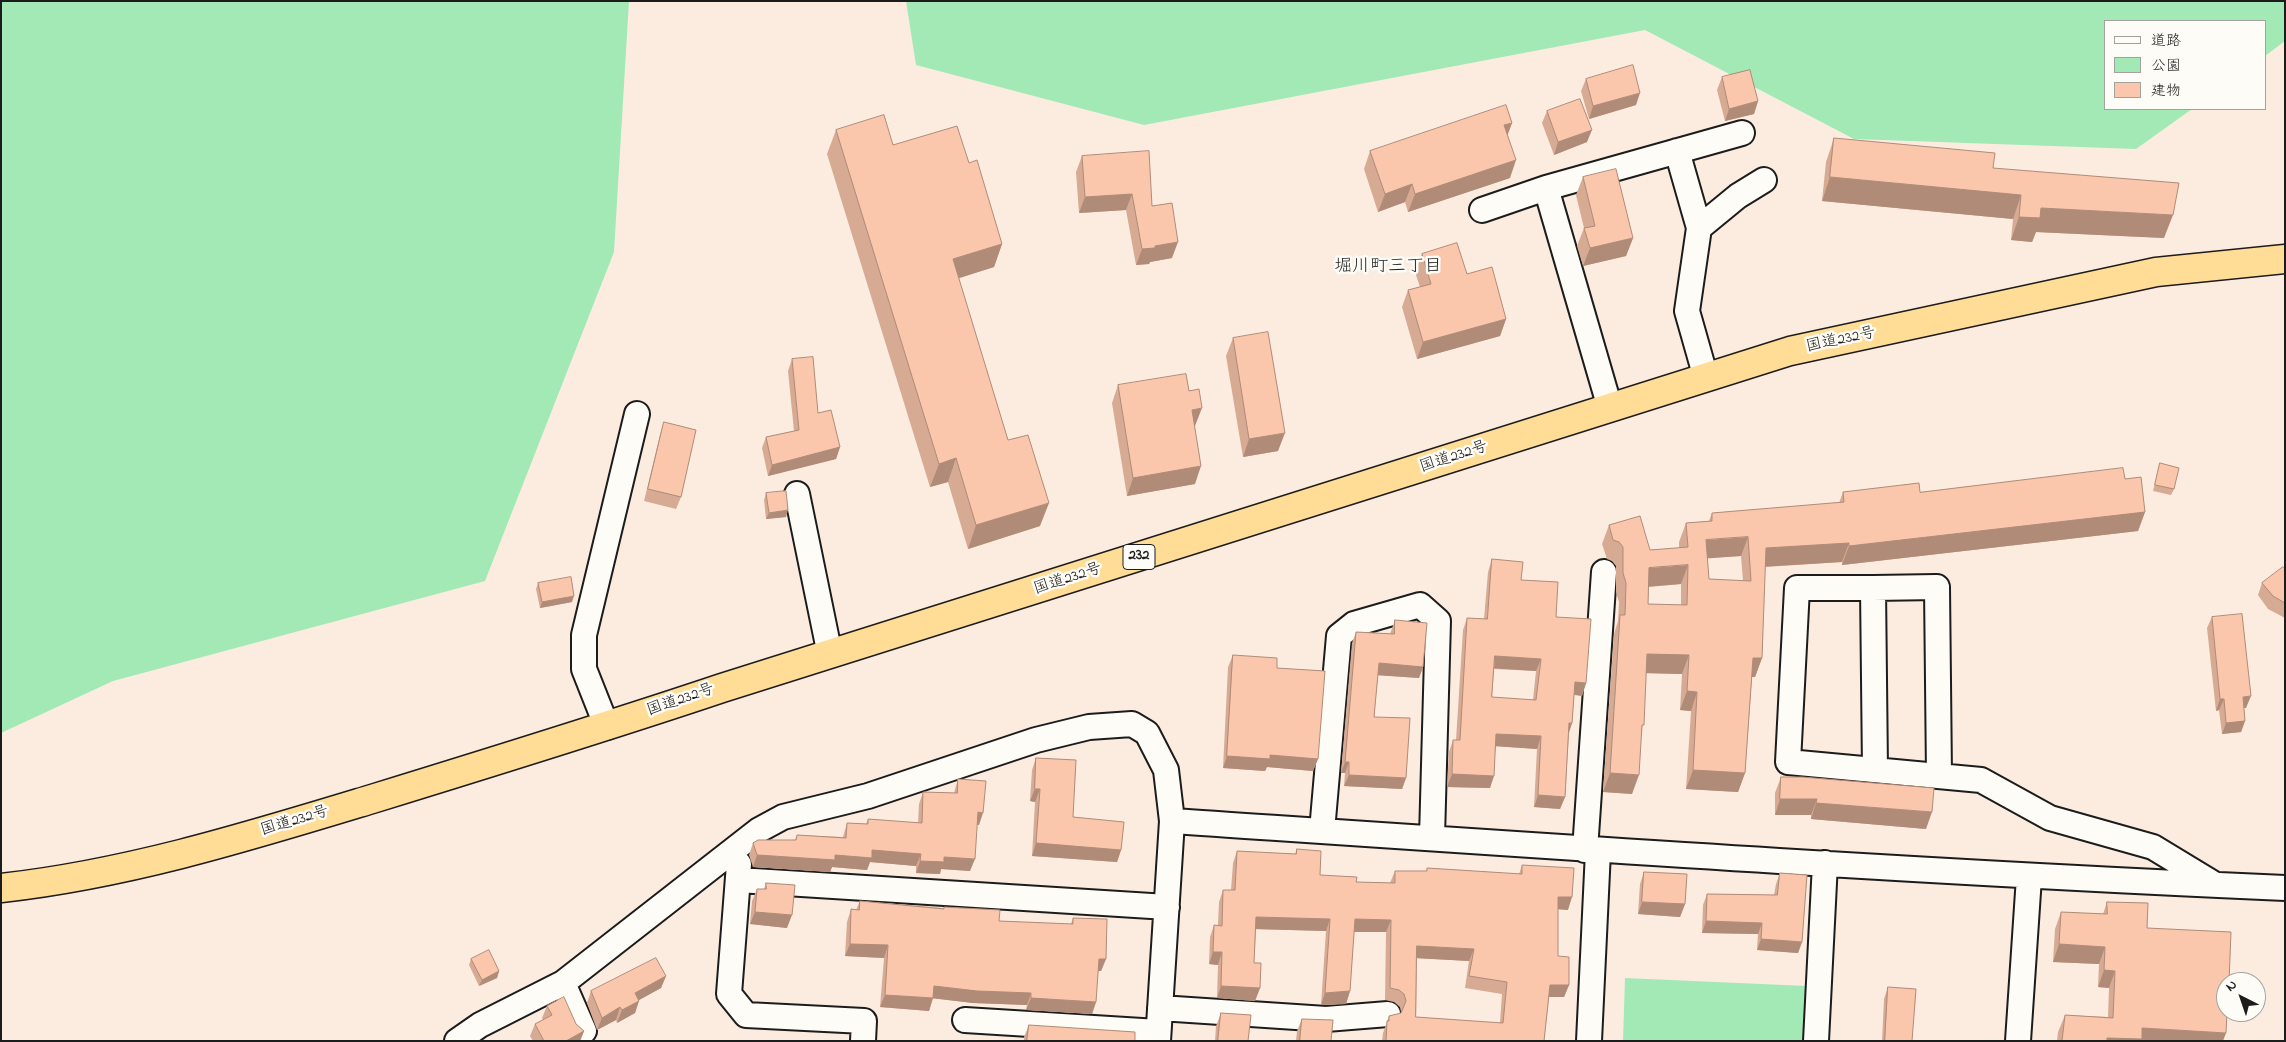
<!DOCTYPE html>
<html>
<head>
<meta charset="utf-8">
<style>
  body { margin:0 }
  #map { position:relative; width:2286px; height:1042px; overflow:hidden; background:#fcece0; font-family:"Indie Flower","Klee One",sans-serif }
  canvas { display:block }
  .frame { position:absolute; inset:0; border:2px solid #1c1c1c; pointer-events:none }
  .legend { position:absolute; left:2104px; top:20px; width:162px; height:90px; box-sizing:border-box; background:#fdfcf7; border:1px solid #a3a29f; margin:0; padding:6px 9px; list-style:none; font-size:15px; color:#1c1c1c }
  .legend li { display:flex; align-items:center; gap:10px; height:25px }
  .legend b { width:25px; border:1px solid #a3a29f }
  .north { position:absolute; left:2216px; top:972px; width:50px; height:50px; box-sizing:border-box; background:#fdfcf7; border:1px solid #a3a29f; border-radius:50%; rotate:319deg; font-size:14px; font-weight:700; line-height:20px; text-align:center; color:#1c1c1c }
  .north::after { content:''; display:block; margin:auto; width:18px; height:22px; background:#1c1c1c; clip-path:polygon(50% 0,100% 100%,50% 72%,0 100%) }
</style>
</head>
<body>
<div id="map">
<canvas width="2286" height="1042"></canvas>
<div class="frame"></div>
<ul class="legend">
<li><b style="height:6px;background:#fdfcf7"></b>道路</li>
<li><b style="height:14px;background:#a3e9b6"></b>公園</li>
<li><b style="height:14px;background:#fac6ac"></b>建物</li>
</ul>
<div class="north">N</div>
</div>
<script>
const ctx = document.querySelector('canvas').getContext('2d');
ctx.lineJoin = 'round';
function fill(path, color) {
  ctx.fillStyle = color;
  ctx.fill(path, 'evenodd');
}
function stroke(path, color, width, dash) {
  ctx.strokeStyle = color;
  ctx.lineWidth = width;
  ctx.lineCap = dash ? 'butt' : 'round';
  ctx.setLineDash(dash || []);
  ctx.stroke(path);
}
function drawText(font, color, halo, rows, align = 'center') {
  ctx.font = font + ' "Indie Flower","Klee One",sans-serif';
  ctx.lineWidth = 5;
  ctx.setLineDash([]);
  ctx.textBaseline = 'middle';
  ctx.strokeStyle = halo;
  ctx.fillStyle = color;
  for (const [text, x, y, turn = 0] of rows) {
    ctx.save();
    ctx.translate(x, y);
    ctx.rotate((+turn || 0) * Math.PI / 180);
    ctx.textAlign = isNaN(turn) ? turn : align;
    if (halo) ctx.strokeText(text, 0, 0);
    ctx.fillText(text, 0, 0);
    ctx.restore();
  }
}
fill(new Path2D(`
  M 1,1 L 629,1 L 614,252 L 485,581 L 113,681 L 1,733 Z
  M 906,1 L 2285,1 L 2285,41 L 2265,56 L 2265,21 L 2105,21 L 2105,109 L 2192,109 L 2136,149 L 1854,139 L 1645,30 L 1144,125 L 916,65 Z
  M 1625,978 L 1807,986 L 1804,1041 L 1623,1041 Z`), '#a3e9b6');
const minor = new Path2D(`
  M 1677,151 L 1699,228 L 1687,311 L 1706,378
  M 1546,188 L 1610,408
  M 1482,210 L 1546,188 L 1742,133
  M 1699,228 L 1738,196 L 1764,180
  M 797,494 L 830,655
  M 1873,588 L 1937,587 L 1939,776
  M 607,727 L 584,669 L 584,635 L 637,414
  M 1875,770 L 1873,588 L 1797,588 L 1788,762 L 1981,780 L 2050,818 L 2153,847 L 2214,884
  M 1172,821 C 1543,846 1914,872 2285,888
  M 1322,831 L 1339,636 L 1354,624 L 1420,605 L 1438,621 L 1432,837
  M 1585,850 L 1604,572
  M 739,864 L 729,994 L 746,1015 L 864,1021 L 863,1041
  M 738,880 L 1167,907
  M 563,983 L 584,1031
  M 1160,1008 L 1326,1019 L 1388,1014
  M 965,1020 L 1158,1032
  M 457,1041 L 480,1025 L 563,983 L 759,830 L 783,817 L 868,796 L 1036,740 L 1089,727 L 1132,724 L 1147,733 L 1166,770 L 1172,821 L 1158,1041
  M 1589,1041 L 1598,851
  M 1816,1041 L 1825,863
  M 2018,1041 L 2029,877`);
const highway = new Path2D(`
  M 1,888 C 128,874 250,836 372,799 C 489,763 606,727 722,688 L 1790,351 L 2156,272 L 2285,259`);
stroke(minor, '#1c1c1c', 28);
stroke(highway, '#1c1c1c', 31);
stroke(minor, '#fdfcf7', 24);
stroke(highway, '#ffdd96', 28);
fill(new Path2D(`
  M 1722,77 L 1758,101 L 1754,114 L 1725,121 L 1717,90 Z
  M 1586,79 L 1636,105 L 1589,119 L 1581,91 Z
  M 1547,111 L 1587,142 L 1554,155 L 1542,123 Z
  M 1512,123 L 1508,134 L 1510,178 L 1408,212 L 1405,202 L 1378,212 L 1364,169 L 1370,151 Z
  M 836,130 L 893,145 L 969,163 L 1002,244 L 994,267 L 958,278 L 1008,440 L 1040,526 L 968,549 L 948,482 L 930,487 L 827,154 Z
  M 1834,138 L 1993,168 L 2164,238 L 2036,232 L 2032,242 L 2011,240 L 2013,219 L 1822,201 L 1826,162 Z
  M 1082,156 L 1152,206 L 1172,258 L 1150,262 L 1149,264 L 1136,265 L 1126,210 L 1079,213 L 1076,172 Z
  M 1583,177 L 1633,238 L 1626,256 L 1583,266 L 1577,246 L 1584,228 L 1576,195 Z
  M 1422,254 L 1467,274 L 1506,319 L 1500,336 L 1417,359 L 1402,307 L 1408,290 L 1420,287 L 1415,272 Z
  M 1233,338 L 1278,451 L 1243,457 L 1226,356 Z
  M 792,359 L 818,413 L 840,447 L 836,459 L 768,476 L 762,448 L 766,437 L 794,431 L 788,371 Z
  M 1118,385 L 1189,391 L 1195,426 L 1195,484 L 1127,496 L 1112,403 Z
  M 664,422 L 681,497 L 676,509 L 644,501 L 660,435 Z
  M 2160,463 L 2174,489 L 2171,495 L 2153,491 Z
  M 2125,479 L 2145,512 L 2138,531 L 1842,565 L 1842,562 L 1765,567 L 1762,658 L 1755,677 L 1752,677 L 1745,773 L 1738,792 L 1686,789 L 1691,711 L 1680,710 L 1682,674 L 1646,673 L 1642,732 L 1632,794 L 1603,792 L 1614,634 L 1618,621 L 1619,602 L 1616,592 L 1616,566 L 1612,561 L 1607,559 L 1602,544 L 1609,525 L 1650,550 L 1679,548 L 1679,542 L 1686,523 L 1709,521 L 1712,513 L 1839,503 L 1843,492 L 1920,492 ZM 1741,556 L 1743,581 L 1709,579 L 1707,558 ZM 1681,584 L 1681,605 L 1648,604 L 1649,587 Z
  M 766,493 L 786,517 L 766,519 L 764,500 Z
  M 1492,559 L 1521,580 L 1556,617 L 1586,683 L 1582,696 L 1574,695 L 1572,723 L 1569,733 L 1565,797 L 1560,809 L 1534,807 L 1537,749 L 1496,746 L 1490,788 L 1447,787 L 1449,752 L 1453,740 L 1456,740 L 1463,630 L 1467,618 L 1484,619 L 1488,572 ZM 1494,669 L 1536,671 L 1533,700 L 1492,697 Z
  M 2285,568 L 2285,618 L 2268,609 L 2258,595 L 2262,583 Z
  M 538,583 L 572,602 L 540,608 L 536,589 Z
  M 2212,617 L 2246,708 L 2244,708 L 2245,721 L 2241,732 L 2222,734 L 2219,710 L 2216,711 L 2207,628 Z
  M 1395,620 L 1423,667 L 1419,678 L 1378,675 L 1374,717 L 1406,778 L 1402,789 L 1344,786 L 1345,773 L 1341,773 L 1352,643 L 1356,632 L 1390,634 Z
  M 1233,655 L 1277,668 L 1318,759 L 1313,771 L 1267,767 L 1265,771 L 1223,768 L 1228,667 Z
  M 1036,758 L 1073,817 L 1121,850 L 1117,862 L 1032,856 L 1035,802 L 1030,801 L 1032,770 Z
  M 1781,777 L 1926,829 L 1811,819 L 1811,815 L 1775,815 L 1775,793 Z
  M 958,779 L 979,825 L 977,825 L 970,871 L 941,869 L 940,874 L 916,873 L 916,866 L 870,862 L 867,870 L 832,867 L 830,872 L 753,867 L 749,855 L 753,843 L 795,840 L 797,835 L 843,837 L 847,823 L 866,824 L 868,819 L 918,823 L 919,804 L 923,792 L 954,793 Z
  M 1297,849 L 1320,875 L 1356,882 L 1390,883 L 1395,871 L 1426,871 L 1427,868 L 1519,874 L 1522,865 L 1568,910 L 1558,909 L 1558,956 L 1569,985 L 1564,997 L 1549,997 L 1544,1041 L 1382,1041 L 1383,1033 L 1389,1016 L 1401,1013 L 1401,1012 L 1400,1007 L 1394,1002 L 1385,1000 L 1386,932 L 1354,932 L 1350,991 L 1346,1004 L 1321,1005 L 1326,931 L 1256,929 L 1254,963 L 1260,988 L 1255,1001 L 1217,998 L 1218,965 L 1209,964 L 1210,937 L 1214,925 L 1218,925 L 1219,902 L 1223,890 L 1231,890 L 1233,863 L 1237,851 L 1295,854 ZM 1417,958 L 1469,961 L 1465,988 L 1502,994 L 1500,1023 L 1416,1017 Z
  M 1644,872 L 1685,904 L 1680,917 L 1638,914 L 1640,884 Z
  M 1780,873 L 1802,942 L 1798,953 L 1757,950 L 1758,934 L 1702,933 L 1703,905 L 1707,894 L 1774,895 L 1776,884 Z
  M 766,883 L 787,928 L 750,924 L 752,901 L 757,889 L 764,889 Z
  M 860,901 L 944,908 L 944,907 L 999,921 L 1071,924 L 1073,918 L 1106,959 L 1101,971 L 1098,971 L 1096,1002 L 1092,1014 L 1026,1010 L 1027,1005 L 973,1003 L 933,998 L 929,1011 L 880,1007 L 884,958 L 845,956 L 847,922 L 851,909 L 856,910 Z
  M 2107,902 L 2147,928 L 2223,1041 L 2057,1041 L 2058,1032 L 2065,1015 L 2108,1017 L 2109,988 L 2098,987 L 2099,964 L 2053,962 L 2055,929 L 2061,912 L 2103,914 Z
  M 471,959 L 499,971 L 497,978 L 479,986 L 469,965 Z
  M 666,976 L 661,988 L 639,1000 L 635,1013 L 617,1023 L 616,1020 L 597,1030 L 587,1003 L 591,991 Z
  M 1888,987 L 1912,1041 L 1882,1041 L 1884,999 Z
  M 547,1006 L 576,1024 L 584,1031 L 580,1041 L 533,1041 L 530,1036 L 535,1024 L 543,1020 L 542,1018 Z
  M 1221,1013 L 1248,1041 L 1215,1041 L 1216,1026 Z
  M 1302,1019 L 1331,1041 L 1296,1041 L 1297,1031 Z
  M 1029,1025 L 1135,1041 L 1024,1041 L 1024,1037 Z`), '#d7aa94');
fill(new Path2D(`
  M 1640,93 L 1636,105 L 1589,119 L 1593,106 Z
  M 1758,101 L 1754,114 L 1725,121 L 1729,109 Z
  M 1512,123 L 1505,141 L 1504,125 Z
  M 1592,130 L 1587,142 L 1554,155 L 1558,142 Z
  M 1516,160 L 1510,178 L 1408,212 L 1415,194 Z
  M 1830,177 L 2021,195 L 2013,219 L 1822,201 Z
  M 1412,184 L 1405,202 L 1378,212 L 1385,194 Z
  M 1132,194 L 1126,210 L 1079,213 L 1085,197 Z
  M 2041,208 L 2173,215 L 2164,238 L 2036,232 L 2032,242 L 2011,240 L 2019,217 Z
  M 1633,238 L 1626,256 L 1583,266 L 1590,248 Z
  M 1178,242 L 1172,258 L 1150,262 L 1149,264 L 1136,265 L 1142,249 L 1155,246 Z
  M 1002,244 L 994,267 L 944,283 L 953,259 Z
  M 1506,319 L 1500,336 L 1417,359 L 1423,342 Z
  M 1202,408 L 1195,426 L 1186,428 L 1192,410 Z
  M 1285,433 L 1278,451 L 1243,457 L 1249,439 Z
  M 840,447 L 836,459 L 768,476 L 772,465 Z
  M 956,458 L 948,482 L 930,487 L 939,464 Z
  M 1201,466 L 1195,484 L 1127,496 L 1133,478 Z
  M 1049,503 L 1040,526 L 968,549 L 976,525 Z
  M 788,510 L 786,517 L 766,519 L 769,513 Z
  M 2145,512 L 2138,531 L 1842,565 L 1849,546 Z
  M 1748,537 L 1741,556 L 1699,559 L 1706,540 Z
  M 1849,543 L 1842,562 L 1759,567 L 1766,548 Z
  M 1688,565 L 1681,584 L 1643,587 L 1649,568 Z
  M 574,596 L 572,602 L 540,608 L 542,602 Z
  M 1647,654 L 1689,655 L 1682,674 L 1640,673 Z
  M 1495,656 L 1541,659 L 1536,671 L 1490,668 Z
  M 1753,658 L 1762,658 L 1755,677 L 1746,677 Z
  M 1379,663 L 1423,667 L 1419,678 L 1374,675 Z
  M 1575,682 L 1586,683 L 1582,696 L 1571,694 Z
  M 1687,691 L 1697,692 L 1691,711 L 1680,710 Z
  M 2251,696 L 2246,708 L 2239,708 L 2243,697 Z
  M 2220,699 L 2224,699 L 2219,710 L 2216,711 Z
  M 2245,721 L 2241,732 L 2222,734 L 2226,723 Z
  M 1569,723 L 1572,723 L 1568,735 Z
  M 1496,734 L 1541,736 L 1537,749 L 1492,746 Z
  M 1270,755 L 1318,759 L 1313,771 L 1267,767 L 1265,771 L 1223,768 L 1227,756 Z
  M 1345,762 L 1349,762 L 1345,773 L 1341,773 Z
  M 1693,770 L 1745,773 L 1738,792 L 1686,789 Z
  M 1610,773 L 1639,775 L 1632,794 L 1603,792 Z
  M 1452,774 L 1494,776 L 1490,788 L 1447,787 Z
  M 1349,775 L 1406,778 L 1402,789 L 1344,786 Z
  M 1035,789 L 1040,789 L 1035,802 L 1030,801 Z
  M 1538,795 L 1565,797 L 1560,809 L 1534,807 Z
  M 1780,799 L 1817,799 L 1811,815 L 1775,815 Z
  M 1816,803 L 1932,812 L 1926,829 L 1811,819 Z
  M 978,812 L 983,813 L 979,825 L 974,824 Z
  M 1036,843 L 1121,850 L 1117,862 L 1032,856 Z
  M 872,850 L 921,854 L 916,866 L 870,862 L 867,870 L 832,867 L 830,872 L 753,867 L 757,855 Z
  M 944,857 L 975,859 L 970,871 L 941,869 L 940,874 L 916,873 L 920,861 Z
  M 1558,897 L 1572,897 L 1568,910 L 1554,909 Z
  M 1642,902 L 1685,904 L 1680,917 L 1638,914 Z
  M 755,912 L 792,915 L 787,928 L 750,924 Z
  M 1256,917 L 1330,919 L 1326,931 L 1252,929 Z
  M 1355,919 L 1391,920 L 1386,932 L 1351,932 Z
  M 1706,921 L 1762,923 L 1758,934 L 1702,933 Z
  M 1761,939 L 1802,942 L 1798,953 L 1757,950 Z
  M 850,944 L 888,945 L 884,958 L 845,956 Z
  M 2059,944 L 2105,947 L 2099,964 L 2053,962 Z
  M 1417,946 L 1474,949 L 1469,961 L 1413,958 Z
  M 1213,952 L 1222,952 L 1218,965 L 1209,964 Z
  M 1099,959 L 1106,959 L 1101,971 L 1095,971 Z
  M 2104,970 L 2115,971 L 2109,988 L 2098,987 Z
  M 499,971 L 497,978 L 479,986 L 482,980 Z
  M 666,976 L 661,988 L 630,1005 L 635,993 Z
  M 1550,985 L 1569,985 L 1564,997 L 1546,997 Z
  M 934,986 L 1031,993 L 1027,1005 L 973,1003 L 930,998 Z
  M 1221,986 L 1260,988 L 1255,1001 L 1217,998 Z
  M 1350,991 L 1346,1004 L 1321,1005 L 1325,993 Z
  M 885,995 L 933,998 L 929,1011 L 880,1007 Z
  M 1031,998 L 1096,1002 L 1092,1014 L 1026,1010 Z
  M 639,1001 L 635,1013 L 617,1023 L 622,1010 Z
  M 620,1007 L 616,1020 L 597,1030 L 602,1018 Z
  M 2142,1028 L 2226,1033 L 2223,1041 L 2106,1041 L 2107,1038 Z
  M 584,1031 L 580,1041 L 566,1041 Z`), '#af8b78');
const building = new Path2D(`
  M 1633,65 L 1640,93 L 1593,106 L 1586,79 Z
  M 1750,70 L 1758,101 L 1729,109 L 1722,77 Z
  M 1580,99 L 1592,130 L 1558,142 L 1547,111 Z
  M 1506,105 L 1512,123 L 1504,125 L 1516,160 L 1415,194 L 1412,184 L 1385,194 L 1370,151 Z
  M 884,115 L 893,145 L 957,126 L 969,163 L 977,160 L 1002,244 L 953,259 L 1008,440 L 1028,435 L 1049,503 L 976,525 L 956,458 L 939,464 L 836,130 Z
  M 1834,138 L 1995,153 L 1993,168 L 2179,183 L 2173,215 L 2041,208 L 2040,218 L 2019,217 L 2021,195 L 1830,177 Z
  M 1149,151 L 1152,206 L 1172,203 L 1178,242 L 1155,246 L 1155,248 L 1142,249 L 1132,194 L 1085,197 L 1082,156 Z
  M 1616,169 L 1633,238 L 1590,248 L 1584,228 L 1595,226 L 1583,177 Z
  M 1457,243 L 1467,274 L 1492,267 L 1506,319 L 1423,342 L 1408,290 L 1431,284 L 1422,254 Z
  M 1268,332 L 1285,433 L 1249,439 L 1233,338 Z
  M 813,357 L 818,413 L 831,410 L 840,447 L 772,465 L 766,437 L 799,430 L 792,359 Z
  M 1186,374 L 1189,391 L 1199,389 L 1202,408 L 1192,410 L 1201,466 L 1133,478 L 1118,385 Z
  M 664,422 L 696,430 L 681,497 L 648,489 Z
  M 2160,463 L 2179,468 L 2174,489 L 2155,485 Z
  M 2123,468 L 2125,479 L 2141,477 L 2145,512 L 1849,546 L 1849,543 L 1766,548 L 1762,658 L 1753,658 L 1745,773 L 1693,770 L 1697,692 L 1687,691 L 1689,655 L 1647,654 L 1644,725 L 1642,725 L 1639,775 L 1610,773 L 1620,615 L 1625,615 L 1626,583 L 1623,573 L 1623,547 L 1619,542 L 1613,540 L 1609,525 L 1640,516 L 1650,550 L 1688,547 L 1686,523 L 1712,521 L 1712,513 L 1844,502 L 1843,492 L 1919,483 L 1920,492 ZM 1748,537 L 1751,581 L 1709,579 L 1706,540 ZM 1688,565 L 1687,605 L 1648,604 L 1649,568 Z
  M 786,491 L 788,510 L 769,513 L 766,493 Z
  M 1492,559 L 1523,562 L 1521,580 L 1558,582 L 1556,617 L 1591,619 L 1586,683 L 1575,682 L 1572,723 L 1569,723 L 1565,797 L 1538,795 L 1541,736 L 1496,734 L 1494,776 L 1452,774 L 1453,740 L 1460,740 L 1467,618 L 1487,619 ZM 1495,656 L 1541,659 L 1536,700 L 1492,697 Z
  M 2283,567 L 2285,568 L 2285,603 L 2273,596 L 2262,583 Z
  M 571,577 L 574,596 L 542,602 L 538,583 Z
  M 2242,614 L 2251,696 L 2243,697 L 2245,721 L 2226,723 L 2224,699 L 2220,699 L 2212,617 Z
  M 1395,620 L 1427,623 L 1423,667 L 1379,663 L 1374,717 L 1410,718 L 1406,778 L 1349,775 L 1349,762 L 1345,762 L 1356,632 L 1394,634 Z
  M 1233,655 L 1277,658 L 1277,668 L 1325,671 L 1318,759 L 1270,755 L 1270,759 L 1227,756 Z
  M 1036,758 L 1076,760 L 1073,817 L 1124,822 L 1121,850 L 1036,843 L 1040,789 L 1035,789 Z
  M 1781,777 L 1802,777 L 1934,788 L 1932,812 L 1816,803 L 1817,799 L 1780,799 Z
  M 958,779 L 986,781 L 983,813 L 978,812 L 975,859 L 944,857 L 944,862 L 920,861 L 921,854 L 872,850 L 872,858 L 835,855 L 835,860 L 757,855 L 753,843 L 758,840 L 796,840 L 797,835 L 846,838 L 847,823 L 868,824 L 868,819 L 922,823 L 923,792 L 957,793 Z
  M 1297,849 L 1321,851 L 1320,875 L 1357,877 L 1356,882 L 1395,883 L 1395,871 L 1427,871 L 1427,868 L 1522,874 L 1522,865 L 1574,868 L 1572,897 L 1558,897 L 1558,956 L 1569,957 L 1569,985 L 1550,985 L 1544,1041 L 1386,1041 L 1387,1021 L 1389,1021 L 1389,1016 L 1401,1013 L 1406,1001 L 1404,994 L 1399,990 L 1390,988 L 1391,920 L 1355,919 L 1350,991 L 1325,993 L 1330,919 L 1256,917 L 1254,963 L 1261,963 L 1260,988 L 1221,986 L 1222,952 L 1213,952 L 1214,925 L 1222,926 L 1223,890 L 1235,890 L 1237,851 L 1296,854 ZM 1417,946 L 1474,949 L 1469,976 L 1507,982 L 1503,1023 L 1416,1017 Z
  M 1644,872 L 1687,874 L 1685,904 L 1642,902 Z
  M 1780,873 L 1807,875 L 1802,942 L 1761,939 L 1762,923 L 1706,921 L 1707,894 L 1777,895 Z
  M 766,883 L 795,885 L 792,915 L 755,912 L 757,889 L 766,889 Z
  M 860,901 L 944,909 L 944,907 L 1000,910 L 999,921 L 1073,924 L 1073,918 L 1107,919 L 1106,959 L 1099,959 L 1096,1002 L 1031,998 L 1031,993 L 977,991 L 934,986 L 933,998 L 885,995 L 888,945 L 850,944 L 851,909 L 859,910 Z
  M 2107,902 L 2148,903 L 2147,928 L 2231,932 L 2229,982 L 2226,982 L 2226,1012 L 2227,1012 L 2226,1033 L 2142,1028 L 2142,1039 L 2107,1038 L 2107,1041 L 2062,1041 L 2065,1015 L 2113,1018 L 2115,971 L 2104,970 L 2105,947 L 2059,944 L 2061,912 L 2107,914 Z
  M 489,950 L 499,971 L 482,980 L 471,959 Z
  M 656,958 L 666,976 L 635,993 L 639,1001 L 622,1010 L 620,1007 L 602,1018 L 591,991 Z
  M 1888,987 L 1916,989 L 1912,1041 L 1885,1041 Z
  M 564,997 L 576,1024 L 584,1031 L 566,1041 L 544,1041 L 535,1024 L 552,1015 L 547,1006 Z
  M 1221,1013 L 1251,1015 L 1248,1041 L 1218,1041 Z
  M 1302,1019 L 1333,1020 L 1331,1041 L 1300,1041 Z
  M 1029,1025 L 1135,1032 L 1135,1041 L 1027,1041 Z`);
fill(building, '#fac6ac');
stroke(building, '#af8b78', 1);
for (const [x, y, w] of [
  [1139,557,32]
]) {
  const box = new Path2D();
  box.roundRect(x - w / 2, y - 12.5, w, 25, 4);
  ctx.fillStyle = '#fdfcf7';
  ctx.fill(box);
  stroke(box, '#1c1c1c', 1);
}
drawText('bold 15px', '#1c1c1c', null, [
  ["232",1139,557]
]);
drawText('16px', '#1c1c1c', '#fdfcf7', [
  ["国道232号",1841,341,-12],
  ["国道232号",1454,458,-18],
  ["国道232号",1068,580,-18],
  ["国道232号",681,701,-19],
  ["国道232号",295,822,-17]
]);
drawText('18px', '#1c1c1c', '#fdfcf7', [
  ["堀川町三丁目",1388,268]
]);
</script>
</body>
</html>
